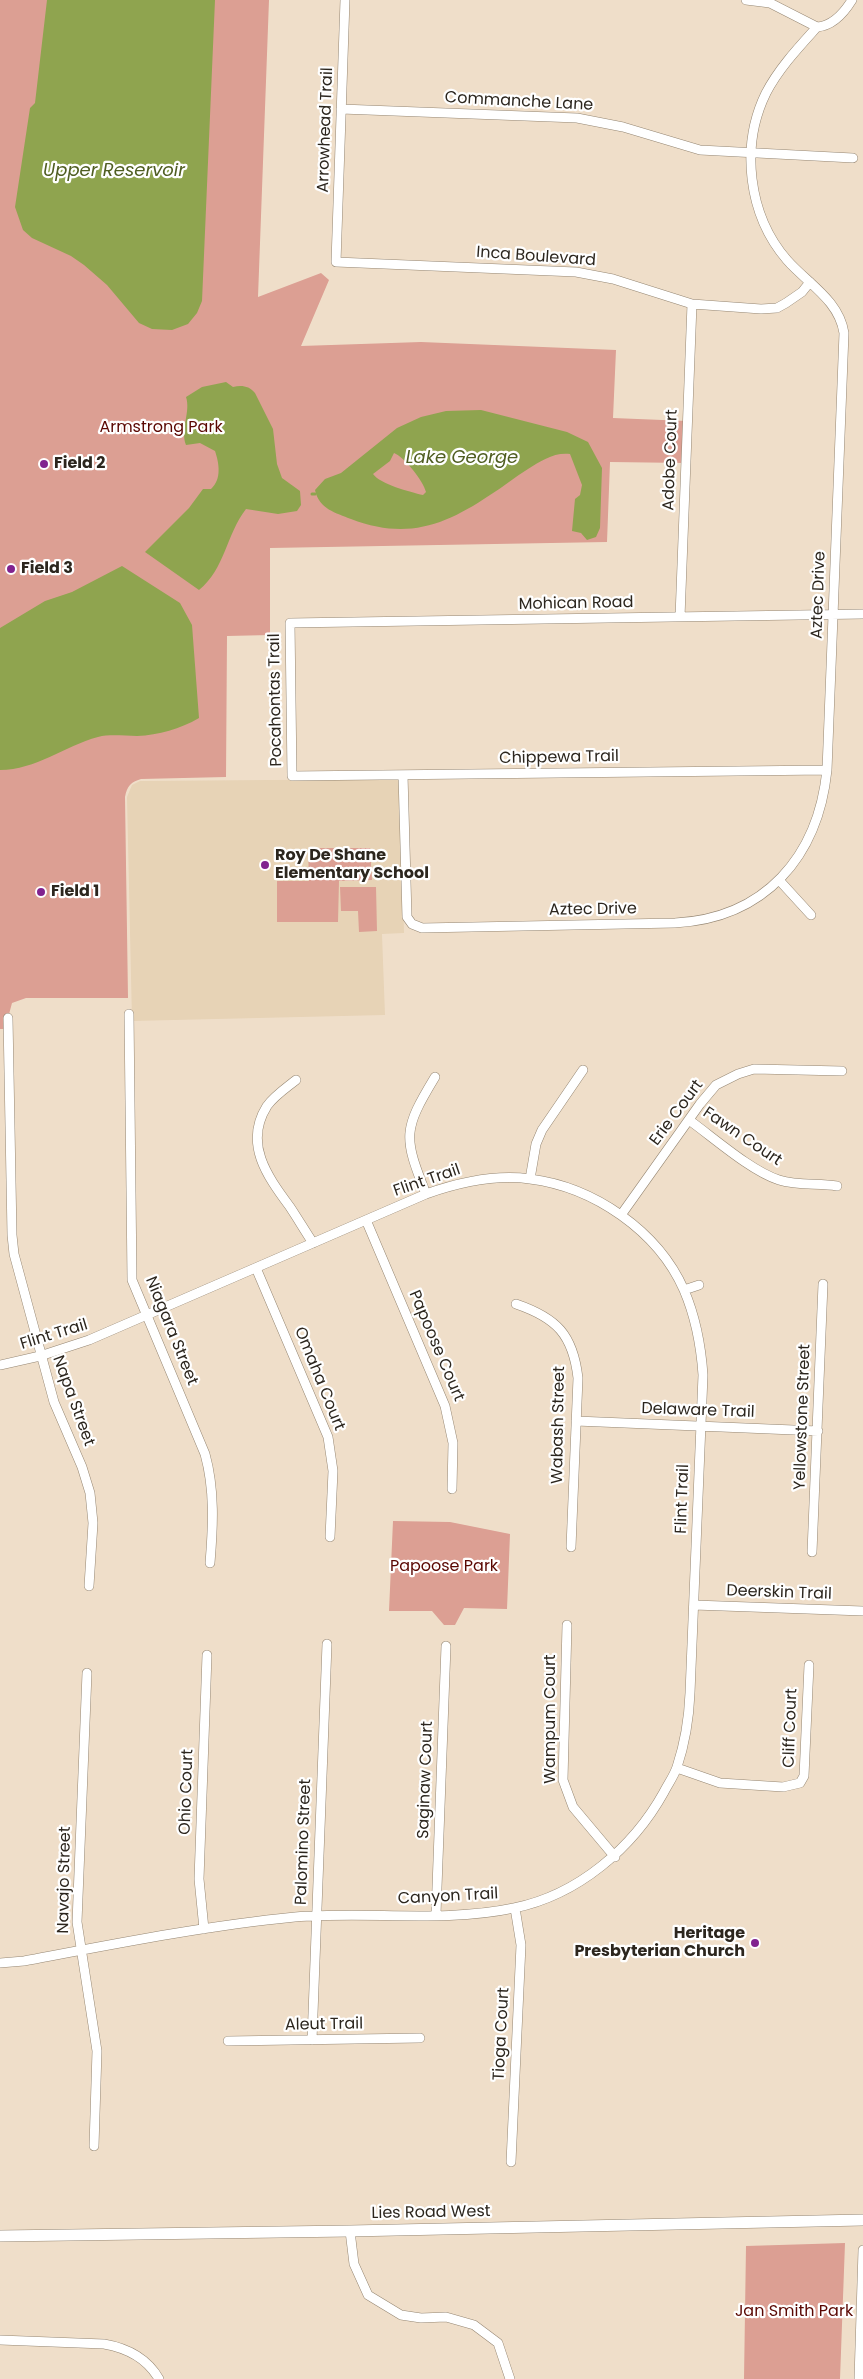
<!DOCTYPE html>
<html>
<head>
<meta charset="utf-8">
<style>
  body { margin:0 }
  canvas { display:block; background:#efdec9 }
</style>
</head>
<body>
<canvas width="863" height="2379"></canvas>
<script>
const ctx = document.querySelector('canvas').getContext('2d');
ctx.lineJoin = 'round';
function fill(path, color) {
  ctx.fillStyle = color;
  ctx.fill(path, 'evenodd');
}
function stroke(path, color, width, dash) {
  ctx.strokeStyle = color;
  ctx.lineWidth = width;
  ctx.lineCap = dash ? 'butt' : 'round';
  ctx.setLineDash(dash || []);
  ctx.stroke(path);
}
function drawText(font, color, halo, rows, align = 'center') {
  ctx.font = font + ' Poppins,sans-serif';
  ctx.lineWidth = 4.5;
  ctx.setLineDash([]);
  ctx.textBaseline = 'middle';
  ctx.strokeStyle = halo;
  ctx.fillStyle = color;
  for (const [text, x, y, turn = 0] of rows) {
    ctx.save();
    ctx.translate(x, y);
    ctx.rotate((+turn || 0) * Math.PI / 180);
    ctx.textAlign = isNaN(turn) ? turn : align;
    if (halo) ctx.strokeText(text, 0, 0);
    ctx.fillText(text, 0, 0);
    ctx.restore();
  }
}
fill(new Path2D(`
  M 400,779 L 404,933 L 382,934 L 385,1015 L 132,1021 L 127,797 L 132,785 L 140,781 Z`), '#e7d3b6');
fill(new Path2D(`
  M 0,0 L 269,0 L 258,297 L 321,273 L 329,280 L 301,346 L 421,342 L 616,350 L 613,418 L 687,421 L 686,463 L 610,462 L 607,542 L 270,548 L 270,635 L 227,636 L 226,777 L 141,779 C 131,782 127,786 125,797 L 128,998 L 26,998 L 12,1003 L 8,1018 L 8,1029 L 0,1029 Z
  M 308,848 L 370,848 L 372,880 L 339,881 L 338,922 L 277,922 L 277,881 L 309,881 Z
  M 340,887 L 376,887 L 377,931 L 359,932 L 358,911 L 341,911 Z
  M 393,1521 L 450,1522 L 510,1534 L 507,1609 L 464,1608 L 455,1625 L 444,1625 L 432,1611 L 389,1611 Z
  M 845,2243 L 840,2379 L 744,2379 L 746,2246 Z`), '#dc9f93');
fill(new Path2D(`
  M 47,0 L 215,0 L 202,301 L 197,313 L 188,324 L 172,330 L 152,329 L 139,323 L 107,285 L 84,265 L 71,256 L 32,238 L 23,230 L 15,207 L 30,108 L 35,103 Z
  M 226,382 L 233,387 C 242,385 249,386 255,393 L 273,429 L 277,464 L 282,478 L 300,491 L 301,505 L 297,511 L 278,514 L 246,509 C 226,535 225,569 199,590 L 145,552 L 189,508 L 203,489 L 211,489 C 222,479 219,463 215,451 L 200,443 L 186,445 C 180,429 191,412 186,397 L 202,387 Z
  M 481,410 L 567,432 L 588,442 L 602,468 L 600,528 L 596,537 L 587,540 L 581,533 L 572,531 L 575,499 L 580,495 L 582,485 L 570,454 C 554,452 541,461 528,469 C 515,477 503,487 490,495 C 444,526 406,540 351,519 C 336,513 319,509 315,490 L 325,479 L 341,473 L 397,428 L 421,417 L 446,411 ZM 394,453 C 404,457 423,480 426,492 L 423,495 C 410,492 380,484 373,474 L 390,461 Z
  M 122,566 L 180,603 L 192,625 L 199,718 C 180,729 159,735 137,736 C 124,736 110,734 98,737 C 64,746 36,770 0,770 L 0,628 L 45,601 L 72,592 Z`), '#8fa44f');
stroke(new Path2D(`
  M 312,494 L 315,494`), '#8fa44f', 3);
const minor = new Path2D(`
  M 345,0 L 336,262 L 576,272 L 613,279 L 692,304 L 761,309 L 777,308 L 786,303 L 802,292 L 810,282
  M 746,0 L 770,3 L 817,27
  M 341,109 L 577,118 L 623,127 L 700,150 L 853,158
  M 680,617 L 692,304
  M 827,770 L 292,776 L 290,623 L 863,614
  M 403,775 L 407,917 L 412,924 L 422,928 L 675,923 C 765,918 818,857 827,770 L 844,333 C 839,300 807,283 787,260 C 748,215 740,146 766,93 C 779,68 799,47 817,27 C 833,26 844,13 852,0
  M 779,880 L 811,915
  M 129,1014 L 132,1280 L 205,1454 C 215,1490 213,1527 210,1563
  M 8,1018 L 12,1235 L 14,1254 L 54,1402 L 82,1467 L 90,1493 L 93,1523 L 89,1586
  M 296,1080 C 286,1088 274,1096 267,1106 C 243,1144 268,1177 290,1207 C 298,1219 305,1231 313,1243
  M 689,1120 C 714,1138 751,1171 779,1180 C 798,1186 818,1183 837,1186
  M 530,1179 L 536,1144 L 542,1130 L 583,1070
  M 426,1194 C 403,1136 403,1130 435,1077
  M 621,1215 L 700,1104 L 716,1085 L 738,1074 L 754,1069 L 842,1071
  M 366,1220 L 445,1406 L 453,1443 L 452,1489
  M 256,1268 L 328,1437 L 333,1471 L 330,1537
  M 684,1290 L 699,1285
  M 516,1304 C 557,1318 573,1335 578,1378 L 571,1547
  M 0,1365 L 40,1356 L 89,1340 L 426,1194 C 460,1182 495,1174 530,1179 C 594,1187 658,1231 684,1290 C 696,1318 701,1346 703,1375 L 690,1693 C 689,1718 685,1743 677,1767 C 674,1776 668,1784 664,1792 C 633,1848 578,1895 514,1908 C 443,1923 368,1911 295,1917 C 204,1926 114,1944 24,1961 L 0,1963
  M 576,1421 L 818,1431
  M 812,1552 L 823,1284
  M 694,1605 L 863,1611
  M 567,1625 L 563,1780 L 573,1807 L 615,1857
  M 87,1673 L 77,1922 L 97,2051 L 94,2146
  M 677,1768 L 720,1783 L 783,1787 L 800,1783 L 804,1776 L 809,1665
  M 436,1914 L 446,1646
  M 204,1929 L 199,1879 L 207,1655
  M 312,2040 L 327,1644
  M 228,2041 L 420,2038
  M 511,2162 L 521,1945 L 515,1908
  M 350,2231 L 354,2264 L 368,2295 L 401,2315 L 421,2318 L 446,2317 L 474,2325 L 498,2343 L 510,2379
  M 0,2340 L 104,2344 C 127,2348 147,2358 159,2379
  M 859,2379 L 863,2250`);
const tertiary = new Path2D(`
  M 0,2236 L 350,2231 L 863,2220`);
stroke(minor, '#958672', 10);
stroke(tertiary, '#958672', 12);
stroke(minor, '#fff', 9);
stroke(tertiary, '#fff', 11);
for (const [x, y, r, color] of [
  [44,464,5,"#81238f"],
  [11,569,5,"#81238f"],
  [265,865,5,"#81238f"],
  [41,892,5,"#81238f"],
  [755,1943,5,"#81238f"]
]) {
  const dot = new Path2D();
  dot.arc(x, y, r, 0, 2 * Math.PI);
  ctx.fillStyle = color;
  ctx.fill(dot);
  stroke(dot, '#fff', 2);
}
drawText('16px', '#2c261e', '#fff', [
  ["Commanche Lane",519,102,3],
  ["Arrowhead Trail",326,130,-88],
  ["Inca Boulevard",536,257,4],
  ["Adobe Court",671,460,-88],
  ["Aztec Drive",819,595,-88],
  ["Mohican Road",576,604,-1],
  ["Pocahontas Trail",276,700,-91],
  ["Chippewa Trail",559,758,-1],
  ["Aztec Drive",593,910,-1],
  ["Erie Court",677,1113,-53],
  ["Fawn Court",742,1137,34],
  ["Flint Trail",427,1181,-19],
  ["Niagara Street",171,1331,68],
  ["Flint Trail",54,1335,-17],
  ["Papoose Court",436,1346,67],
  ["Omaha Court",319,1379,68],
  ["Napa Street",73,1401,70],
  ["Delaware Trail",698,1411,2],
  ["Yellowstone Street",803,1417,-88],
  ["Wabash Street",559,1425,-89],
  ["Flint Trail",683,1499,-88],
  ["Deerskin Trail",779,1593,2],
  ["Wampum Court",551,1719,-90],
  ["Cliff Court",791,1728,-88],
  ["Saginaw Court",426,1780,-88],
  ["Ohio Court",187,1792,-88],
  ["Palomino Street",304,1842,-88],
  ["Navajo Street",65,1880,-89],
  ["Canyon Trail",448,1897,-3],
  ["Aleut Trail",324,2025,-1],
  ["Tioga Court",502,2034,-87],
  ["Lies Road West",431,2213,-1]
]);
drawText('16px', '#5a0702', '#fff', [
  ["Armstrong Park",161,428],
  ["Papoose Park",444,1567],
  ["Jan Smith Park",794,2312]
]);
drawText('bold 16px', '#2c261e', '#fff', [
  ["Field 2",54,464],
  ["Field 3",21,569],
  ["Roy De Shane",275,856],
  ["Elementary School",275,874],
  ["Field 1",51,892],
  ["Heritage",745,1934,"right"],
  ["Presbyterian Church",745,1952,"right"]
], 'left');
drawText('italic 18px', '#505e22', '#fff', [
  ["Upper Reservoir",114,171],
  ["Lake George",462,458]
]);
</script>
</body>
</html>
